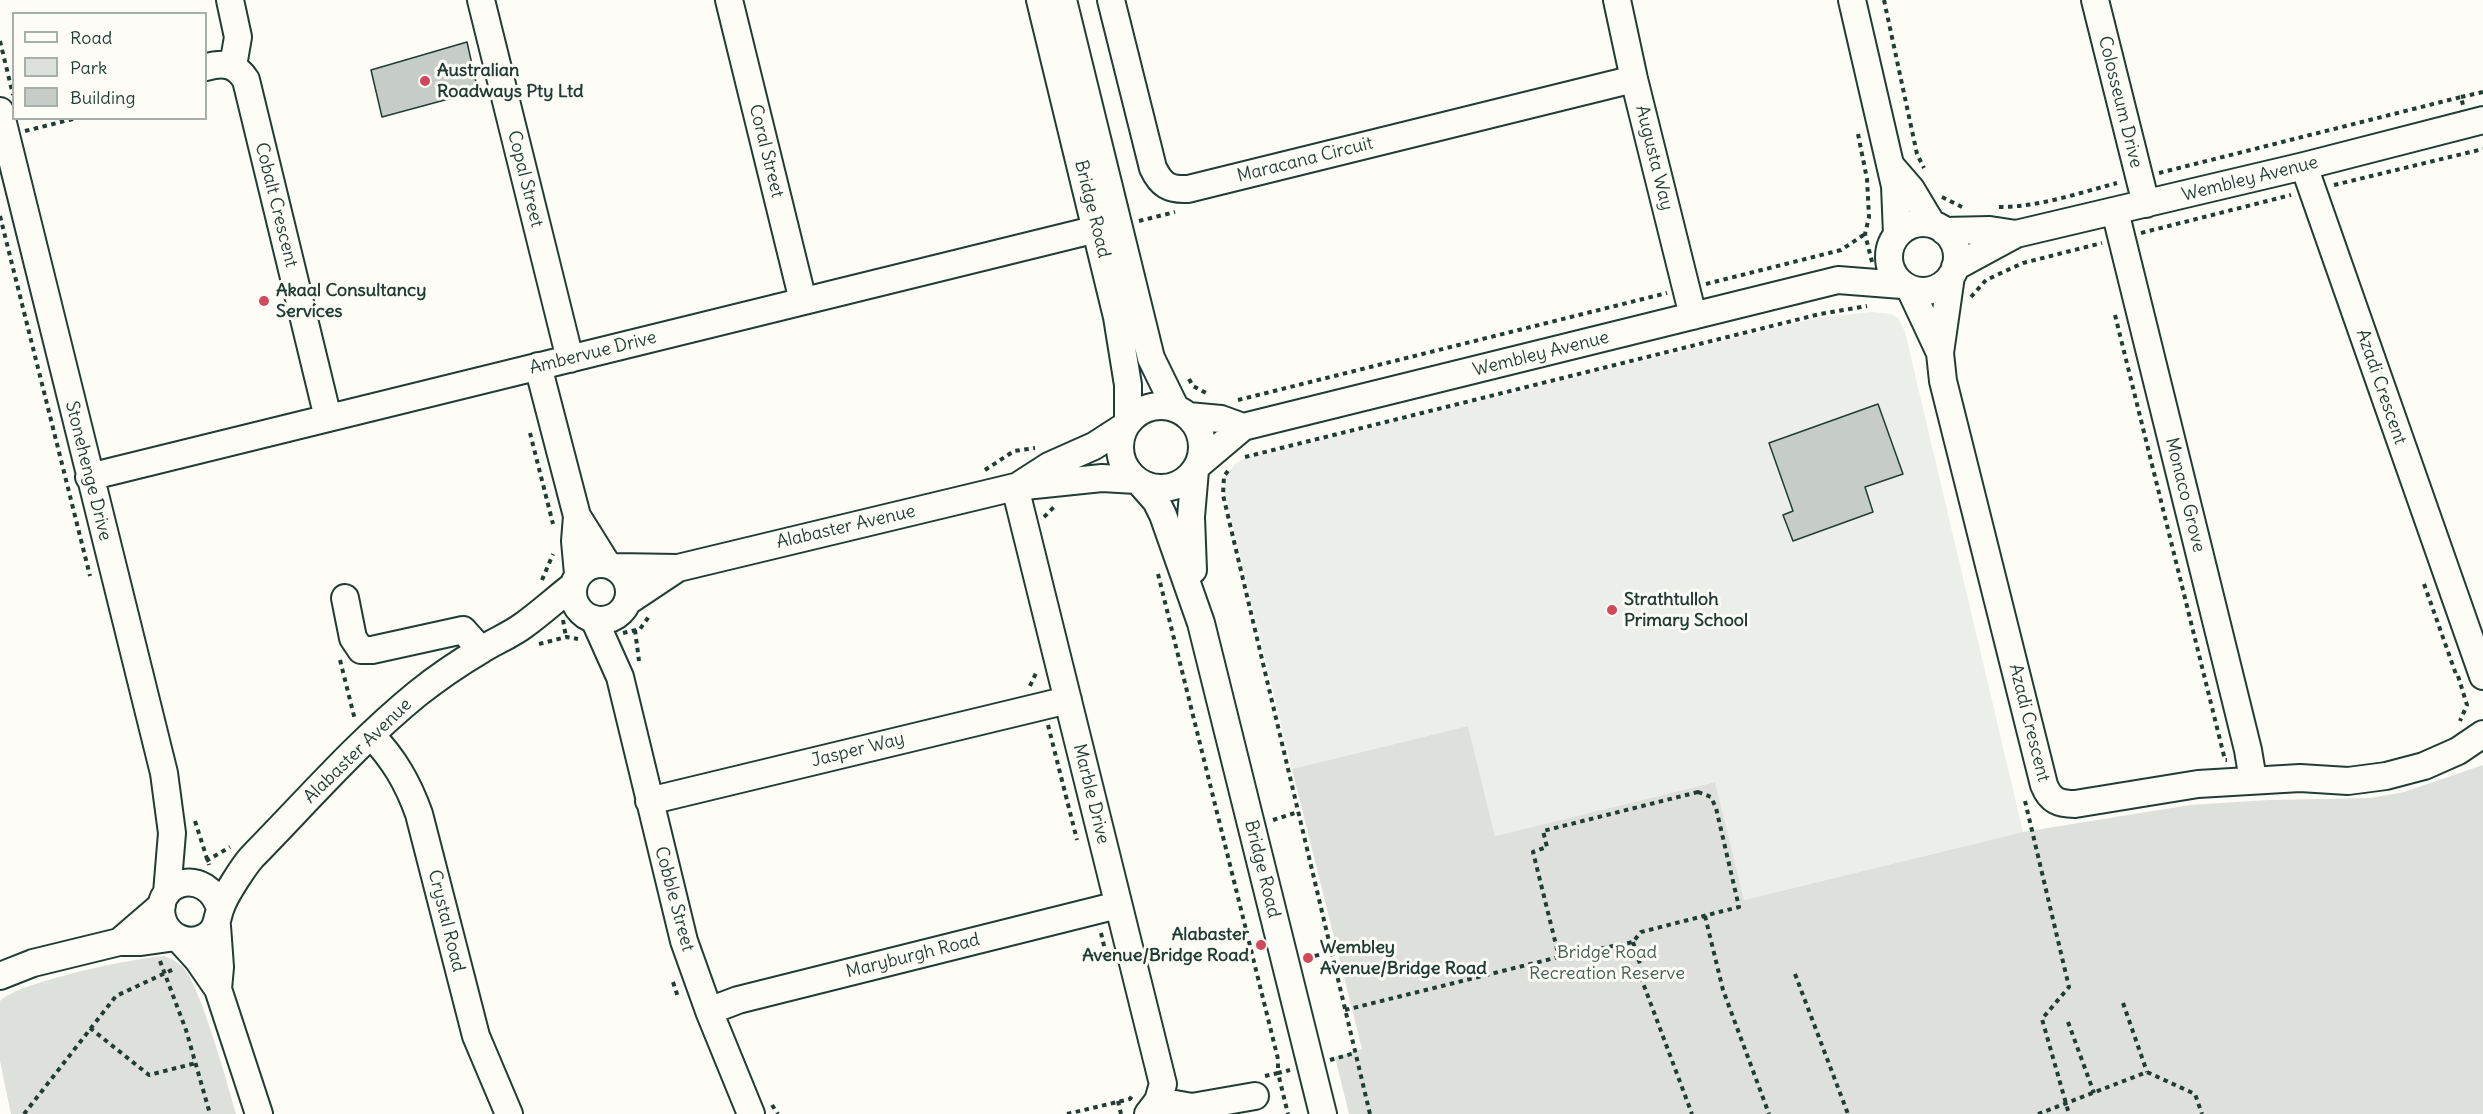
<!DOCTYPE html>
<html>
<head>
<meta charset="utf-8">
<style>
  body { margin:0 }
  #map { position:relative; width:2483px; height:1114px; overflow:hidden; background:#fdfcf7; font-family:Delius,sans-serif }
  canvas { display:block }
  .legend { position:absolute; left:12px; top:12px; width:195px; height:108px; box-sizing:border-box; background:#fdfcf7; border:2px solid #a4b0a9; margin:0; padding:8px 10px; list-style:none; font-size:18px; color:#1f3d34 }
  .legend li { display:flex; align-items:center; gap:12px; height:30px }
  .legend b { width:30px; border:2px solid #a4b0a9 }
</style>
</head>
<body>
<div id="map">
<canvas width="2483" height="1114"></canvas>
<ul class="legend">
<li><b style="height:8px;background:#fdfcf7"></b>Road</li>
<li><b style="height:16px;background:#dde0db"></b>Park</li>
<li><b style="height:16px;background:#c6cdc7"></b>Building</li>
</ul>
</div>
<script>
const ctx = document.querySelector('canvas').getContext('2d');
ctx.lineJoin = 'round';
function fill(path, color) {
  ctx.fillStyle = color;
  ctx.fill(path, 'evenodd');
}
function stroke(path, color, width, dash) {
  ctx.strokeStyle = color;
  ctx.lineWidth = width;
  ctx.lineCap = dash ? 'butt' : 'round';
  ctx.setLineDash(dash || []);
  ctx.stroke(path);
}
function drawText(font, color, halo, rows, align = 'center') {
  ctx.font = font + ' Delius,sans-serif';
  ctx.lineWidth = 6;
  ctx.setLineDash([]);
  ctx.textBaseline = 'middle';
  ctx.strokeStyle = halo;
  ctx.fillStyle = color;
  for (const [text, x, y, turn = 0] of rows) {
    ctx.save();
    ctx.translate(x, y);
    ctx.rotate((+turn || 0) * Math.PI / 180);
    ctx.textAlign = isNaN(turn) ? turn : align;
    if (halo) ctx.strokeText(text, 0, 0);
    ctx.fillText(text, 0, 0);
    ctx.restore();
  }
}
fill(new Path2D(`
  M 1872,312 L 1891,314 L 1898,318 L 1905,332 L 2023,832 L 1744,900 L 1714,782 L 1495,836 L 1468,726 L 1292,769 L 1225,494 L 1226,477 L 1235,464 L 1243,459 L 1816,318 Z`), '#eceee9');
fill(new Path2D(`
  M 1468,726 L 1495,836 L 1715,782 L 1744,900 L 2023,832 L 2190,805 L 2269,800 L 2370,798 L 2404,792 L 2483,765 L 2483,1114 L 1349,1114 L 1335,1057 L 1362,1049 L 1292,769 Z
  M 164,956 C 169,958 176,961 181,965 C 199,980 228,1086 236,1114 L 11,1114 L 0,1061 L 0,1001 C 18,982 134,958 164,956 Z`), '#dde0db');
const building = new Path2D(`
  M 467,42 L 478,91 L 382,117 L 371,70 Z
  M 1878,404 L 1903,474 L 1865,487 L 1873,512 L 1793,541 L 1783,515 L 1793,511 L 1769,443 Z`);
fill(building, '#c6cdc7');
stroke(building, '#1f3d34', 1.5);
const minor = new Path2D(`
  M 230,0 L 238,37 L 233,66
  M 481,0 L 570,359
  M 729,0 L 803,301
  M 1040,0 L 1117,317 L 1128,385 L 1128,422
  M 1063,0 L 1151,358 L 1176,409
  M 1111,0 L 1153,168 C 1161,185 1169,190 1188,189 L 1634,79
  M 1617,0 L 1634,79 L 1693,316
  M 1852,0 L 1895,186 L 1897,234
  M 2095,0 L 2146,204
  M 206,67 C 224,62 236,64 246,80 L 328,418
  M 0,111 L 164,773 L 172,833 L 167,893
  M 2304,166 L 2483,676
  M 1892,167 L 1911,189 L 1932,224
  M 2115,211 L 2248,750 L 2253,780
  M1889 257a34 34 0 1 1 68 0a34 34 0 1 1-68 0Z
  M 1944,231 L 1990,230 L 2016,234
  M 1955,267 L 2016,234 L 2304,166 L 2483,120
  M 1951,276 L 1940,353 L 1943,381 L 2044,785 C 2050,800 2058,804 2075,804 L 2198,784 L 2300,778 L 2348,781 L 2386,776 L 2424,766 L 2458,751 L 2483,734
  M 1910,289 L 1940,353
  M 538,366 L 577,516 L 575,541 L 578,574
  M1120 447a41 41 0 1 1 82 0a41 41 0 1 1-82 0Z
  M 1188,416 L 1221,419 L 1243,427
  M 1198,465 L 1243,427 L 1838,280 L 1902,285
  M 89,477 L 1097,229
  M 1021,484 L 1049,466 L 1094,446 L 1125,426
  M 1141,484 L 1156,501 L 1163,515 L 1201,623 L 1323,1114
  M 1015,487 L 1163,1084 L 1158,1101 L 1148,1114
  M 577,516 L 607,564
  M573 592a28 28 0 1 1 56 0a28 28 0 1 1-56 0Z
  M 615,567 L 678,568 L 1015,487 L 1102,478 L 1136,480
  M 1193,570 L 1191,517 L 1195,470
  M 345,598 L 353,638 L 361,650 L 372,650 L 463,630 L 481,650
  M 627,602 L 678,568
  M 594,619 L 620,677 L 684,941 L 709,1011 L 751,1114
  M 371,735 C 394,759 408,783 419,814 L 476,1036 L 509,1114
  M 649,801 L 1068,700
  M 220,909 C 208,867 154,879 162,917 C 166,936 188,947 205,937 C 218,930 216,919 221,907 C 225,895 244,866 252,857 C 306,802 357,743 417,694 C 437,678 459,663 481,650 C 495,641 511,635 524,625 C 541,613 557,598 574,585
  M 217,926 L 220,967 L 218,989
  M 178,938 L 198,960 L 218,989 L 259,1114
  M 119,942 L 162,905
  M 0,976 L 33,963 L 119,942 L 141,942 L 176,937
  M 709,1011 L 738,1000 L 1118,905
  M 1158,1101 L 1192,1107 L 1255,1096`);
stroke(minor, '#1f3d34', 30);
stroke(new Path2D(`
  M 1884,0 L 1917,154 L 1924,168
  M 0,41 L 13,95
  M 2461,97 L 2483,92
  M 25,131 L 77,118
  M 1858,134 L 1867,179 L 1869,217 L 1865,234 L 1872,262
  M 2159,173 L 2461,97 L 2463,105
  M 2334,185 L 2483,149
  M 1942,197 L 1962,207
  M 1999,207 C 2039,207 2079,193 2117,183
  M 0,216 L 90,576
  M 1139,221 L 1175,212
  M 2141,233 L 2291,195
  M 1706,284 L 1841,250 L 1865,234
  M 1971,297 L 1986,280 L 2023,263 L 2102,243
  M 2115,315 L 2225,760 L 2227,760
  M 1189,379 L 1193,386 L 1208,394
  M 1238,400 L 1667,293
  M 530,433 L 553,524
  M 1245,457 L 1820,314 L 1867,306
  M 985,470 L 1014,451 L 1035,448
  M 1228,471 L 1224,476 L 1223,495 L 1370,1114
  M 1044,517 L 1056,505
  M 1158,574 L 1278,1059 L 1278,1073 L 1290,1070
  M 542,580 L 553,554
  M 2424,584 L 2457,677
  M 563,620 L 566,637
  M 635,630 L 639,661
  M 623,633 L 640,629 L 650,615
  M 539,644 L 566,637 L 578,639
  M 340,660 L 355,720
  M 2458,676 L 2467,705 L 2460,721
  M 1030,686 L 1036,673
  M 1048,725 L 1077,840
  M 1698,792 L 1711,797 L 1716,808 L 1739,907 L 1641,932 L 1633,942 L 1559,957 L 1533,852 L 1547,847 L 1543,831 Z
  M 2025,801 L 2069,987 L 2042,1019 L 2069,1114
  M 1273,820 L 1298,812
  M 195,821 L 209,865
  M 206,861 L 230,847
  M 1705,916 L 1723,990 L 1769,1114
  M 1101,933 L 1108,963
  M 1633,942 L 1640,964 L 1640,975 L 1692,1114
  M 1306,958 L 1331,952
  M 160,961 L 186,1030 L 210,1114
  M 1795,974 L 1848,1114
  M 673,982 L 678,997
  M 2123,1003 L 2147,1072
  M 1345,1010 L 1559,957
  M 2068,1022 L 2094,1093
  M 90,1028 L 149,1075 L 196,1063
  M 1330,1060 L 1355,1053
  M 1265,1076 L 1278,1073 L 1288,1114
  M 1118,1101 L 1121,1114
  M 772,1105 L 778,1114
  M 24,1114 L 116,996 L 176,968
  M 1067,1114 L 1130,1099 L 1132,1096
  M 2038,1114 L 2147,1072 L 2195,1094 L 2202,1114`), '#1f3d34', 4, [4.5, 4.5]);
stroke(minor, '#fdfcf7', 26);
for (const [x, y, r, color] of [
  [425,81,6,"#d1495b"],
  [264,301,6,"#d1495b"],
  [1612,610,6,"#d1495b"],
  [1261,945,6,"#d1495b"],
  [1308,958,6,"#d1495b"]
]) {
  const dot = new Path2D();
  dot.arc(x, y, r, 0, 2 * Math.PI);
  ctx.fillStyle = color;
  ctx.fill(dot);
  stroke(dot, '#fdfcf7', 2);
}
drawText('bold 18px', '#1f3d34', '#fdfcf7', [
  ["Australian",437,71],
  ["Roadways Pty Ltd",437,92],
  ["Akaal Consultancy",276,291],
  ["Services",276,312],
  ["Strathtulloh",1624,600],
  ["Primary School",1624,621],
  ["Alabaster",1249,935,"right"],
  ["Avenue/Bridge Road",1249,956,"right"],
  ["Wembley",1320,948],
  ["Avenue/Bridge Road",1320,969]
], 'left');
drawText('18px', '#1f3d34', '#fdfcf7', [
  ["Colosseum Drive",2120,102,76],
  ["Coral Street",766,151,76],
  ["Augusta Way",1654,158,76],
  ["Maracana Circuit",1305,160,-14],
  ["Copal Street",525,179,76],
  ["Wembley Avenue",2250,179,-14],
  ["Cobalt Crescent",276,205,76],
  ["Bridge Road",1092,209,76],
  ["Ambervue Drive",593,353,-14],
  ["Wembley Avenue",1541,354,-14],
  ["Azadi Crescent",2381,387,71],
  ["Stonehenge Drive",88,471,76],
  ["Monaco Grove",2185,495,76],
  ["Alabaster Avenue",846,527,-13],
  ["Azadi Crescent",2029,723,76],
  ["Jasper Way",858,750,-14],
  ["Alabaster Avenue",358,751,-44],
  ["Marble Drive",1091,794,76],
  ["Bridge Road",1262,869,76],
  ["Cobble Street",674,899,75],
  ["Crystal Road",446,921,76],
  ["Maryburgh Road",913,956,-14]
]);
drawText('18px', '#455e55', '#fdfcf7', [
  ["Bridge Road",1607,953],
  ["Recreation Reserve",1607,974]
]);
</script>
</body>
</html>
